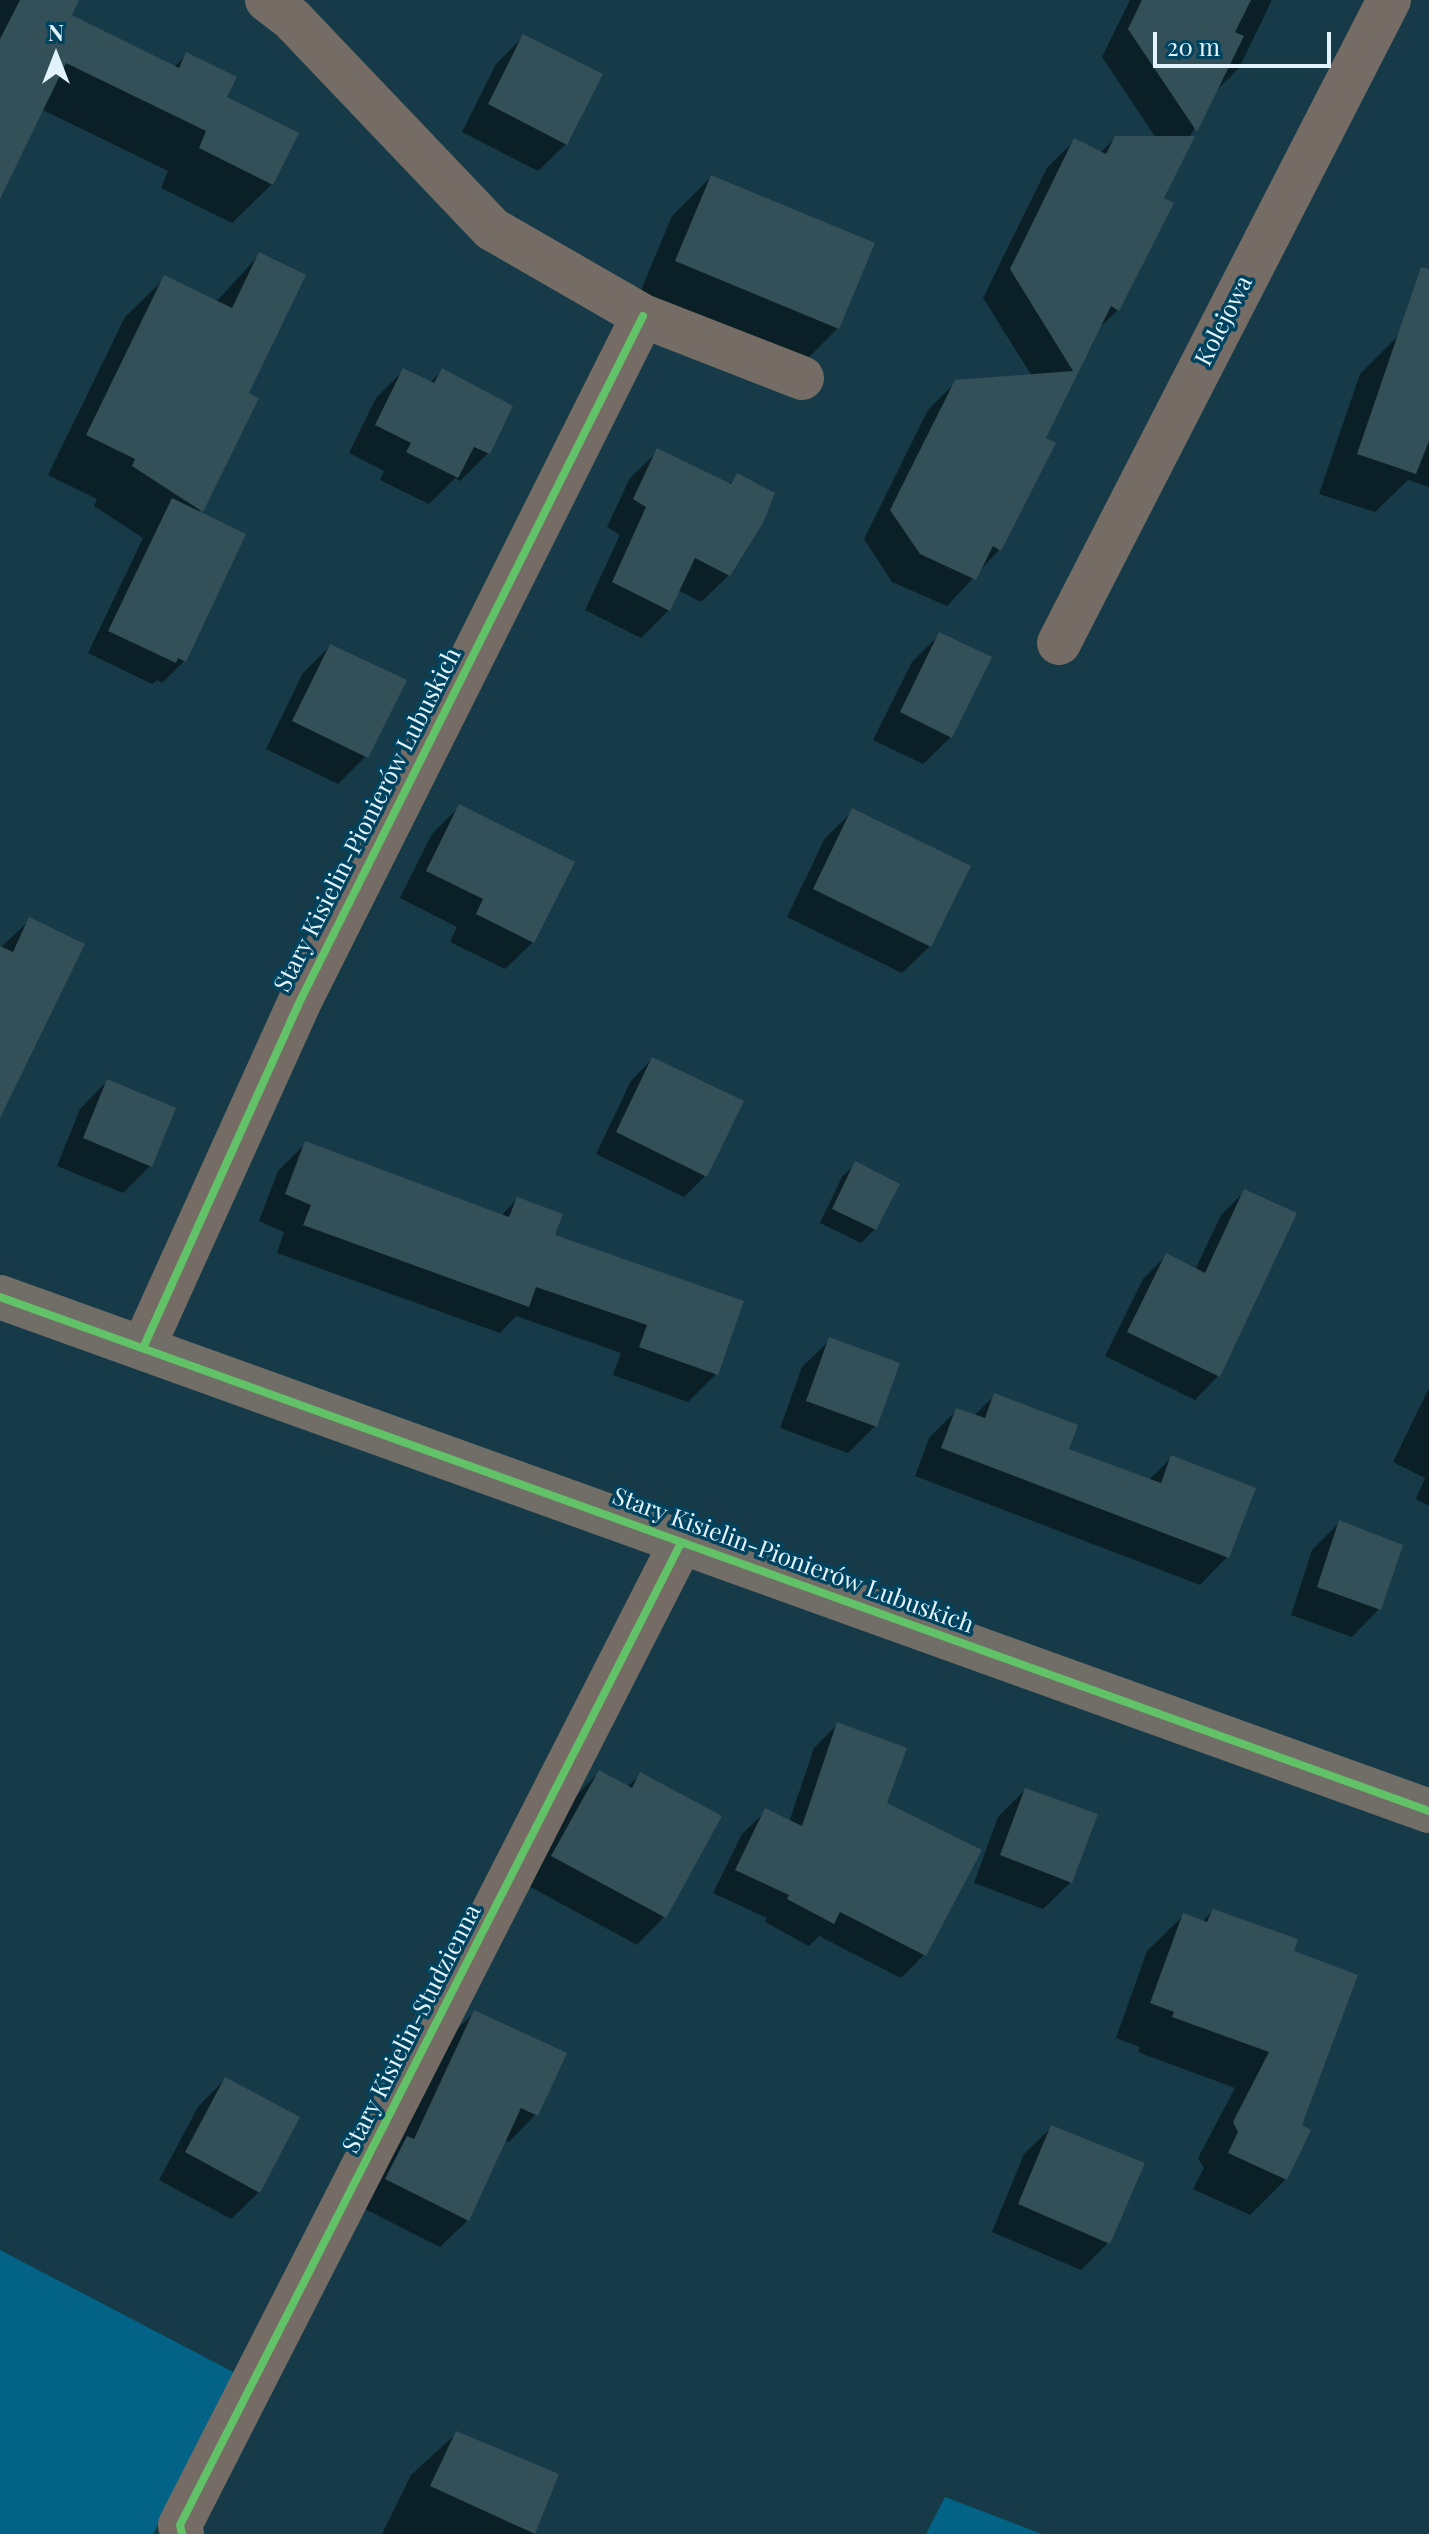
<!DOCTYPE html>
<html>
<head>
<meta charset="utf-8">
<style>
  body { margin:0 }
  #map { position:relative; width:1429px; height:2534px; overflow:hidden; background:#163a48; font-family:"Playfair Display",serif }
  canvas { display:block }
  .north { position:absolute; left:16px; top:16px; width:80px; height:80px; -webkit-text-stroke:6px #00435e; paint-order:stroke; rotate:0deg; font-size:22px; font-weight:700; line-height:32px; text-align:center; color:#e2f3fd }
  .north::after { content:''; display:block; margin:auto; width:28px; height:36px; background:#e2f3fd; clip-path:polygon(50% 0,100% 100%,50% 72%,0 100%) }
  .scale { position:absolute; left:1153px; top:32px; width:178px; height:36px; box-sizing:border-box; border:4px solid #e2f3fd; border-top:0; padding-left:10px; font-size:24px; line-height:28px; white-space:nowrap; color:#e2f3fd; -webkit-text-stroke:6px #00435e; paint-order:stroke }
</style>
</head>
<body>
<div id="map">
<canvas width="1429" height="2534"></canvas>
<div class="north">N</div>
<div class="scale">20 m</div>
</div>
<script>
const ctx = document.querySelector('canvas').getContext('2d');
ctx.lineJoin = 'round';
function fill(path, color) {
  ctx.fillStyle = color;
  ctx.fill(path, 'evenodd');
}
function stroke(path, color, width, dash) {
  ctx.strokeStyle = color;
  ctx.lineWidth = width;
  ctx.lineCap = dash ? 'butt' : 'round';
  ctx.setLineDash(dash || []);
  ctx.stroke(path);
}
function drawText(font, color, halo, rows, align = 'center') {
  ctx.font = font + ' "Playfair Display",serif';
  ctx.lineWidth = 7;
  ctx.setLineDash([]);
  ctx.textBaseline = 'middle';
  ctx.strokeStyle = halo;
  ctx.fillStyle = color;
  for (const [text, x, y, turn = 0] of rows) {
    ctx.save();
    ctx.translate(x, y);
    ctx.rotate((+turn || 0) * Math.PI / 180);
    ctx.textAlign = isNaN(turn) ? turn : align;
    if (halo) ctx.strokeText(text, 0, 0);
    ctx.fillText(text, 0, 0);
    ctx.restore();
  }
}
fill(new Path2D(`
  M 0,2250 L 237,2374 L 153,2534 L 0,2534 Z
  M 945,2497 L 1042,2534 L 926,2534 Z`), '#036386');
fill(new Path2D(`
  M 0,0 L 77,0 L 69,16 L 174,67 L 187,54 L 224,98 L 272,184 L 232,223 L 161,188 L 168,171 L 41,109 L 0,173 Z
  M 1130,0 L 1272,0 L 1239,68 L 1215,92 L 1189,138 L 1118,310 L 1098,329 L 1043,439 L 999,550 L 947,606 L 892,582 L 864,539 L 928,410 L 956,382 L 1032,376 L 983,298 L 1047,168 L 1075,140 L 1100,153 L 1115,138 L 1156,138 L 1102,57 Z
  M 524,36 L 566,144 L 538,171 L 462,132 L 496,64 Z
  M 711,177 L 838,328 L 798,368 L 637,300 L 672,216 Z
  M 259,255 L 247,394 L 199,513 L 184,661 L 162,683 L 157,680 L 152,684 L 88,653 L 143,538 L 94,506 L 97,499 L 48,475 L 125,317 L 165,278 L 216,302 Z
  M 1399,335 L 1429,345 L 1429,487 L 1408,480 L 1375,512 L 1319,494 L 1360,374 Z
  M 404,370 L 430,383 L 442,370 L 488,453 L 460,481 L 455,478 L 429,504 L 380,480 L 384,471 L 349,453 L 376,398 Z
  M 658,451 L 728,485 L 738,476 L 729,575 L 701,602 L 678,590 L 669,610 L 641,638 L 585,610 L 620,535 L 607,527 L 630,478 Z
  M 940,634 L 951,737 L 923,764 L 873,740 L 912,662 Z
  M 330,646 L 366,756 L 338,784 L 266,749 L 303,673 Z
  M 459,807 L 533,942 L 505,969 L 450,942 L 457,927 L 400,898 L 432,834 Z
  M 853,811 L 930,946 L 902,973 L 787,917 L 825,838 Z
  M 30,920 L 0,1092 L 0,948 Z
  M 652,1059 L 705,1176 L 684,1197 L 596,1154 L 631,1081 Z
  M 107,1081 L 150,1166 L 123,1193 L 57,1166 L 80,1109 Z
  M 305,1144 L 501,1216 L 517,1199 L 552,1237 L 716,1374 L 688,1402 L 613,1375 L 621,1353 L 516,1316 L 500,1333 L 277,1253 L 284,1232 L 259,1221 L 278,1171 Z
  M 856,1163 L 875,1229 L 861,1243 L 820,1223 L 842,1177 Z
  M 1245,1191 L 1218,1376 L 1195,1400 L 1105,1356 L 1143,1279 L 1166,1256 L 1195,1270 L 1221,1215 Z
  M 830,1340 L 875,1426 L 848,1453 L 780,1428 L 802,1367 Z
  M 1429,1388 L 1429,1506 L 1416,1499 L 1425,1478 L 1393,1462 Z
  M 995,1395 L 1067,1451 L 1148,1481 L 1171,1458 L 1227,1557 L 1200,1585 L 915,1476 L 929,1438 L 957,1410 L 974,1416 Z
  M 1340,1522 L 1379,1609 L 1352,1637 L 1291,1615 L 1312,1550 Z
  M 838,1724 L 884,1804 L 924,1955 L 901,1978 L 819,1936 L 809,1946 L 765,1922 L 767,1918 L 713,1893 L 742,1834 L 766,1811 L 789,1822 L 814,1748 Z
  M 599,1772 L 627,1787 L 641,1774 L 719,1817 L 664,1917 L 637,1945 L 525,1884 L 572,1800 Z
  M 1025,1790 L 1071,1882 L 1043,1909 L 974,1883 L 998,1817 Z
  M 1213,1911 L 1300,2126 L 1286,2179 L 1250,2215 L 1193,2189 L 1204,2168 L 1198,2158 L 1235,2088 L 1138,2052 L 1140,2047 L 1116,2038 L 1147,1951 L 1183,1916 L 1202,1922 Z
  M 475,2012 L 536,2114 L 509,2142 L 504,2140 L 468,2220 L 440,2247 L 359,2206 L 447,2039 Z
  M 225,2079 L 259,2192 L 231,2219 L 159,2180 L 198,2107 Z
  M 1052,2127 L 1109,2242 L 1081,2270 L 992,2232 L 1024,2154 Z
  M 457,2433 L 557,2475 L 533,2534 L 382,2534 L 411,2475 Z`), '#0007');
fill(new Path2D(`
  M 20,0 L 79,0 L 72,15 L 179,68 L 186,52 L 237,77 L 227,97 L 299,133 L 273,185 L 199,148 L 206,131 L 66,63 L 0,199 L 0,39 Z
  M 1142,0 L 1251,0 L 1235,32 L 1244,36 L 1197,132 L 1128,29 Z
  M 523,34 L 603,74 L 567,145 L 488,104 Z
  M 1115,136 L 1195,136 L 1164,198 L 1174,203 L 1119,311 L 1111,306 L 1046,438 L 1056,443 L 1001,551 L 993,546 L 976,580 L 920,554 L 890,510 L 955,380 L 1073,371 L 1010,269 L 1074,138 L 1106,154 Z
  M 711,175 L 875,243 L 839,329 L 675,261 Z
  M 259,252 L 306,275 L 249,393 L 259,398 L 203,512 L 132,466 L 135,459 L 86,435 L 164,275 L 232,308 Z
  M 1421,267 L 1429,269 L 1429,441 L 1416,474 L 1357,454 Z
  M 403,368 L 434,383 L 442,368 L 513,406 L 490,454 L 474,447 L 458,478 L 406,452 L 411,443 L 375,425 Z
  M 657,448 L 731,484 L 737,473 L 775,493 L 763,523 L 730,576 L 695,558 L 670,611 L 612,582 L 646,507 L 633,499 Z
  M 172,498 L 246,534 L 186,662 L 178,658 L 176,663 L 108,631 Z
  M 939,632 L 992,657 L 952,738 L 900,712 Z
  M 330,644 L 407,680 L 368,758 L 292,721 Z
  M 459,804 L 575,862 L 534,943 L 476,914 L 483,899 L 426,871 Z
  M 852,808 L 971,866 L 931,947 L 813,889 Z
  M 29,917 L 85,944 L 0,1118 L 0,946 L 13,952 Z
  M 652,1057 L 744,1101 L 707,1177 L 616,1132 Z
  M 107,1079 L 176,1108 L 152,1167 L 83,1138 Z
  M 305,1141 L 509,1217 L 517,1197 L 563,1214 L 555,1235 L 744,1301 L 718,1375 L 639,1347 L 647,1325 L 536,1287 L 529,1307 L 303,1225 L 311,1205 L 285,1194 Z
  M 855,1161 L 900,1184 L 876,1230 L 832,1209 Z
  M 1244,1189 L 1297,1213 L 1220,1377 L 1127,1332 L 1166,1253 L 1205,1273 Z
  M 829,1337 L 900,1363 L 877,1427 L 806,1401 Z
  M 994,1393 L 1078,1425 L 1069,1449 L 1161,1483 L 1171,1455 L 1256,1488 L 1229,1558 L 941,1448 L 956,1408 L 985,1418 Z
  M 1339,1520 L 1403,1545 L 1381,1610 L 1317,1587 Z
  M 837,1722 L 907,1748 L 887,1803 L 982,1850 L 926,1956 L 840,1912 L 834,1924 L 787,1899 L 789,1895 L 735,1870 L 765,1808 L 802,1826 Z
  M 599,1770 L 632,1788 L 640,1772 L 722,1816 L 666,1918 L 551,1856 Z
  M 1025,1788 L 1098,1814 L 1072,1883 L 1000,1855 Z
  M 1213,1909 L 1298,1939 L 1294,1951 L 1358,1975 L 1302,2125 L 1311,2130 L 1287,2180 L 1228,2153 L 1238,2132 L 1233,2122 L 1269,2052 L 1172,2017 L 1174,2012 L 1150,2003 L 1183,1913 L 1207,1922 Z
  M 474,2010 L 567,2053 L 538,2116 L 521,2108 L 469,2221 L 385,2179 L 407,2136 L 414,2139 Z
  M 225,2077 L 300,2117 L 260,2193 L 185,2152 Z
  M 1051,2125 L 1145,2163 L 1110,2244 L 1018,2204 Z
  M 456,2431 L 559,2474 L 535,2534 L 430,2486 Z`), '#334f58');
stroke(new Path2D(`
  M 267,0 L 292,19 L 492,229 L 643,316 L 802,378
  M 1059,643 L 1389,0
  M 143,1348 L 300,1001 L 643,316
  M 182,2534 L 180,2525 L 681,1543`), '#746c65', 44);
stroke(new Path2D(`
  M 0,1297 L 1429,1811`), '#716d67', 44);
stroke(new Path2D(`
  M 0,1297 L 1429,1811
  M 143,1348 L 300,1001 L 643,316
  M 182,2534 L 180,2525 L 681,1543`), '#61c268', 8);
drawText('24px', '#e2f3fd', '#00435e', [
  ["Kolejowa",1224,321,-63],
  ["Stary Kisielin-Pionierów Lubuskich",368,820,-63],
  ["Stary Kisielin-Pionierów Lubuskich",793,1561,20],
  ["Stary Kisielin-Studzienna",412,2029,-63]
]);
</script>
</body>
</html>
